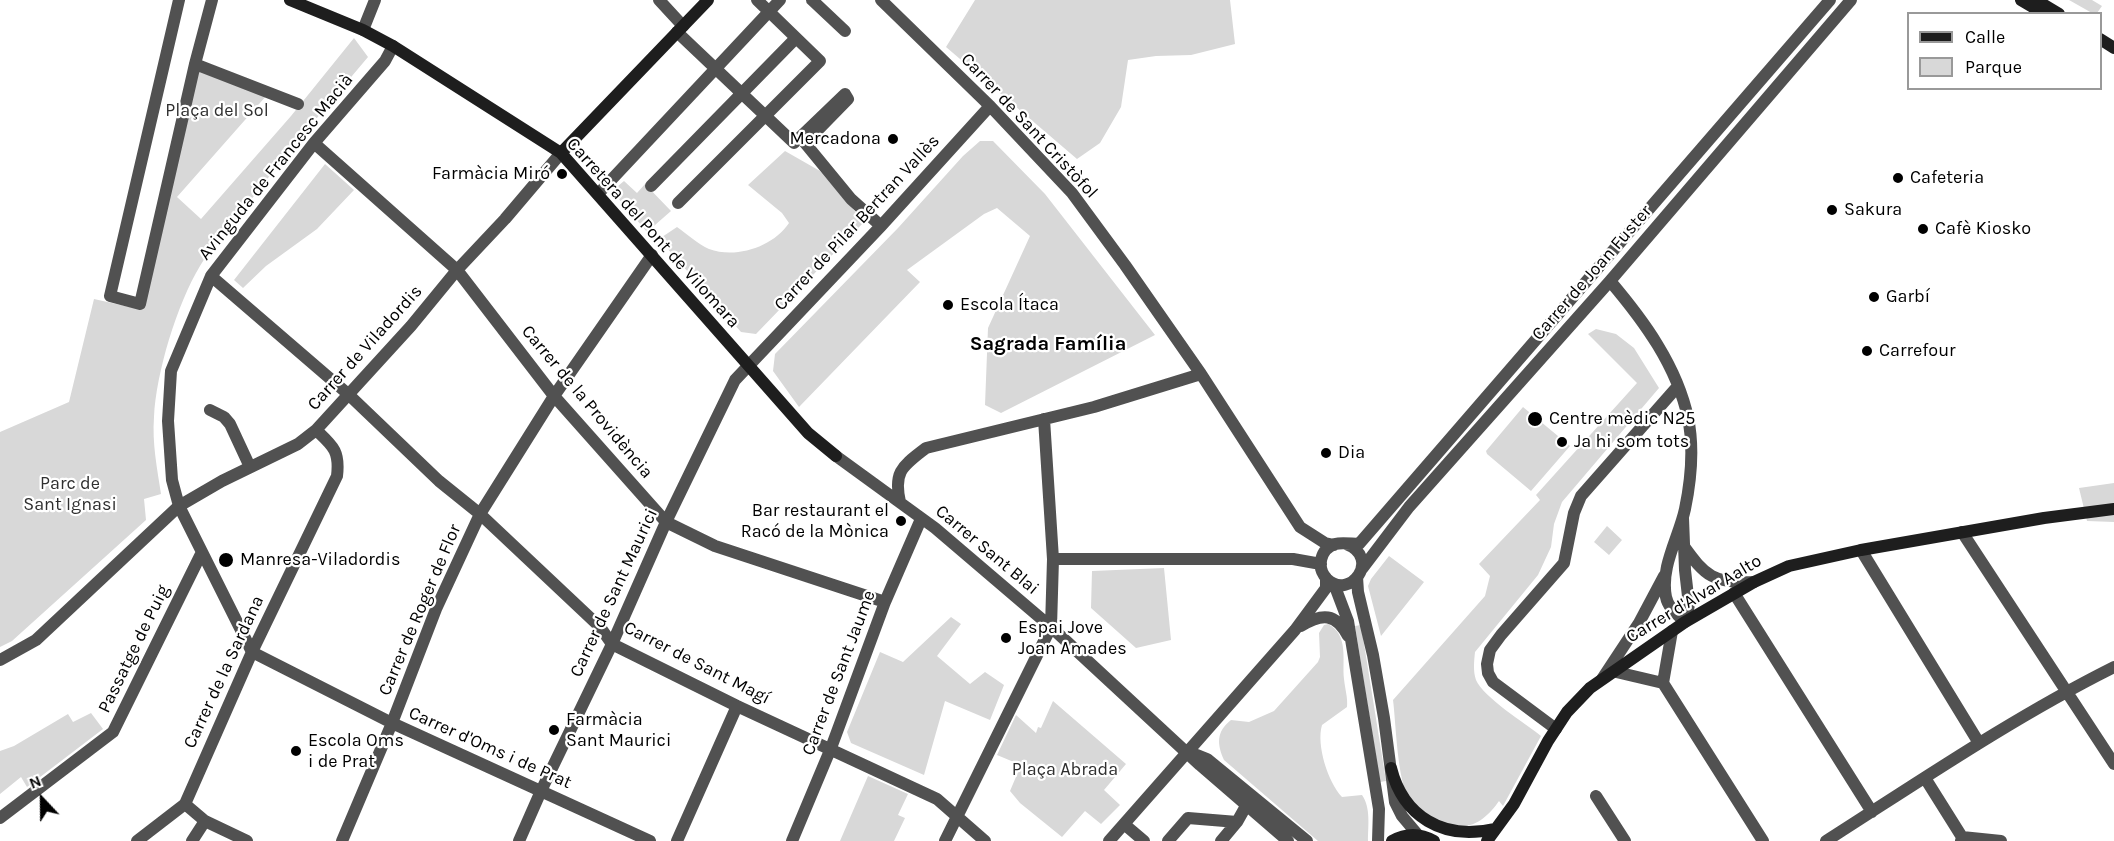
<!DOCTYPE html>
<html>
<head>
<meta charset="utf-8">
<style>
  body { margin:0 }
  #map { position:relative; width:2114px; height:841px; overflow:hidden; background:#fff; font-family:Karla,sans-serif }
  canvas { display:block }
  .legend { position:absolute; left:1907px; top:12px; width:195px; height:78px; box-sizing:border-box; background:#fff; border:2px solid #999; margin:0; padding:8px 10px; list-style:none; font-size:18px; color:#000 }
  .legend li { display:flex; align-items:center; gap:12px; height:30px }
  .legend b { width:30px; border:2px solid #999 }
  .north { position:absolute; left:12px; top:769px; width:60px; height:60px; -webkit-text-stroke:4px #fff; paint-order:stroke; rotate:338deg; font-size:16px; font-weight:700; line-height:24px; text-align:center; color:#000 }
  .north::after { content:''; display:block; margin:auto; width:21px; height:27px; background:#000; clip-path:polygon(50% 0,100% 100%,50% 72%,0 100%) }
</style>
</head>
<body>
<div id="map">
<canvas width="2114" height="841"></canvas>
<ul class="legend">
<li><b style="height:8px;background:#1e1e1e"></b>Calle</li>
<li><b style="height:16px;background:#d8d8d8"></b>Parque</li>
</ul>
<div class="north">N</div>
</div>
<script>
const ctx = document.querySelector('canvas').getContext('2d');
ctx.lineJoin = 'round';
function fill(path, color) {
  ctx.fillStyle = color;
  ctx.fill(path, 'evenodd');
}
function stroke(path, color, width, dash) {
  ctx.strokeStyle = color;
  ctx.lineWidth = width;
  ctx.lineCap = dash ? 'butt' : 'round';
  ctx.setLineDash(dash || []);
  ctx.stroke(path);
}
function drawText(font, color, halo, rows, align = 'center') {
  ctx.font = font + ' Karla,sans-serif';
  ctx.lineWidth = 4.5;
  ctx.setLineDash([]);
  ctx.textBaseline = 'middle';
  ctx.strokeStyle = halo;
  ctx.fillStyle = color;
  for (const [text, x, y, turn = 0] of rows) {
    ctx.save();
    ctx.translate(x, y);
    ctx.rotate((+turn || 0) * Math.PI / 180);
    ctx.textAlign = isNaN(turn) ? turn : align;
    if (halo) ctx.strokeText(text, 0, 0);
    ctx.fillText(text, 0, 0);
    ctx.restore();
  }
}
fill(new Path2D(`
  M 975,0 L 1230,0 L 1235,44 L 1191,55 L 1156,56 L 1128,60 L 1121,107 L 1100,143 L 1077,159 L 946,47 Z
  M 2069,0 L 2092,0 L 2102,6 L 2097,13 L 2092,13 Z
  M 354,38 L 368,57 C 327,106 286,154 247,205 C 232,224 213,244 200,266 C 177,304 156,373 154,417 C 152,443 157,468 161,494 L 144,499 L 146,520 L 12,641 L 0,647 L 0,432 L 69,402 L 94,299 L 143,310 L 199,70 L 267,95 L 177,197 L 201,219 L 291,116 Z
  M 980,141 L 993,141 L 1045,194 L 1155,335 L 1001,413 L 985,405 L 988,328 L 1030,236 L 997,208 L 984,214 L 907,270 L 920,282 L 799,407 L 773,371 L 775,354 L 898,228 L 963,156 Z
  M 785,151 L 820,171 L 864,222 L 756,334 L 741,332 L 659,239 L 677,227 C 687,234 698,244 709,249 C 736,259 773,247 789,223 L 782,213 L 748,185 Z
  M 325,164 L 354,190 L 317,229 L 266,266 L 243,288 L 234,280 Z
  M 624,181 L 637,193 L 645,184 L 671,211 L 647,232 L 612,191 Z
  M 1596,329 L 1616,334 L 1634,348 L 1659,388 L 1562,502 L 1554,524 L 1551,547 L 1538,575 L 1475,652 C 1474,662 1473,671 1476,680 C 1483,697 1526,724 1541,736 L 1503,806 L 1499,801 C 1489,816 1472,831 1453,825 C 1437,819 1421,814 1410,800 C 1397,783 1396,722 1393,700 L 1485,596 L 1490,576 L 1479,564 L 1540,500 L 1536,495 L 1637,383 L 1588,334 Z
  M 1523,407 L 1570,446 L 1531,491 L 1487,454 L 1486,451 Z
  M 2114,483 L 2114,522 L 2087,521 L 2079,488 Z
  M 1607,526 L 1622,540 L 1609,555 L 1594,542 Z
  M 1389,556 L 1424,582 L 1381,636 L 1368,586 L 1371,579 Z
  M 1164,568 L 1171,640 L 1136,648 L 1091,608 L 1092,571 Z
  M 951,617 L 961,624 L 937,656 L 970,684 L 985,672 L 1004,685 L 990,720 L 945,701 L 924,775 L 851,743 L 847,732 L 880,652 L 903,662 Z
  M 1328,624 C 1349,635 1342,660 1344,679 C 1345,689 1348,698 1347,707 L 1322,725 C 1316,745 1328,782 1342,797 L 1362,795 C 1371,808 1368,826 1368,841 L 1318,841 L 1224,760 C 1217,744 1216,732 1231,720 L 1249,722 L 1274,711 L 1318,662 L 1320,657 L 1319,633 L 1324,625 Z
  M 1361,625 L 1386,781 L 1380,782 L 1355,626 Z
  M 1053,701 L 1126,764 L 1104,790 L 1120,805 L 1101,824 L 1085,811 L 1062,837 L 1020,803 L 1010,791 L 1021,765 L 997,755 L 1016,715 L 1036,733 L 1038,727 L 1041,728 Z
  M 91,713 L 103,729 L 27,787 L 21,777 L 0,794 L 0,751 L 14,746 L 68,714 L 73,722 Z
  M 868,776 L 908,794 L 898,815 L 905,818 L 894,841 L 840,841 Z`), '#d8d8d8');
stroke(new Path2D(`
  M 179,0 L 110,296 L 140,304 L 195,64 L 212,0
  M 659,0 L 683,26
  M 812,0 L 845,31
  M 881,0 L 990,106 L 1072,193 L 1125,265 L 1201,374 L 1300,527 L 1325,543 L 1334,545
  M 363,30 L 375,0
  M 677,32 L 794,143 L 845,94 L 848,99 L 805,143 L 851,199 L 881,226
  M 195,64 L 298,104
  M 314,143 L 457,270 L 554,396 L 666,522 L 715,546 L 885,602
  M 651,186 L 796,38
  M 598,194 L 780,0
  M 678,203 L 820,61 L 757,0
  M 211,276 L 348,394 L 439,481 L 480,514 L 600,627 L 612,644 L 737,706 L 937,799 L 985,841
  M 1610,281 C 1644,321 1677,366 1688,418 C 1694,447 1691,480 1685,509 C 1679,537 1660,567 1666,597 C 1668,608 1678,615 1685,622 L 1689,605 L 1685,570 L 1683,518
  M 210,410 L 224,417 L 230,424 L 250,467
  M 836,456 L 935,528 L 1051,627 L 1200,765 L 1288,841
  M 900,502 C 893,471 903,466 926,448 L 1094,407 L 1201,374
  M 1962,532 L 2114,764
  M 1346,544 C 1382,558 1350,601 1327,579 C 1316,568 1320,549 1335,544 C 1342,542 1352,544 1359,544 L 1830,0
  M 1683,545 C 1705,576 1714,584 1754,582
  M 1861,550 L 1979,743
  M 1053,559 L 1293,559 L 1321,564
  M 1362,569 L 1409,507 L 1610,281 L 1851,0
  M 1357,577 L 1358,592 L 1373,655 L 1384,718 L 1395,802 L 1402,816 L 1418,835
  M 1334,584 L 1348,621 L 1379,809 L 1378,841
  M 1734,593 L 1872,812
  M 1301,626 C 1322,613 1336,613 1348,636
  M 1672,631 L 1663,683 L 1763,841
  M 252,652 L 179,506 L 172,480 L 168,421 L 171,371 L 211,276 L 314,143 L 385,61 L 393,46
  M 252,652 L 392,723 L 650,841
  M 0,660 L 36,640 L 179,506 L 222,481 L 298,444 L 316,430 L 411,326 L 457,270 L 505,219 L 561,153
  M 1612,671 L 1663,683
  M 1602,679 L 1639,623 L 1664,576
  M 1556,729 L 1493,682 L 1488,673 L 1487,664 L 1490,650 L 1501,635 L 1564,563 L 1574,513 L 1581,496 L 1678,386
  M 1192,753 L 1207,759 L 1307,841
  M 1925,778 L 1962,837 L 1961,841
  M 1596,796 L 1625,841
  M 185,804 L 205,821 L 247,841
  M 0,818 L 113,732 L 202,552
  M 1124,824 L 1144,841
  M 1962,837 L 2001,841
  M 137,841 L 185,804 L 252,652 L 337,476 C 340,451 333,446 316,430
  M 192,841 L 205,821
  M 342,841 L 392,723 L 436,609 L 480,514 L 554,396 L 652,255
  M 519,841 L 541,791 L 612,644 L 666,522 L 735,380 L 881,226 L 990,106
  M 677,841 L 737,706
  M 792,841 L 831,748 L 885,602 L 921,519
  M 945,841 L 1051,627 L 1053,559 L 1044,419
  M 1109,841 L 1295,630 L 1326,588 L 1326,578
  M 1168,841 L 1188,818 L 1237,822
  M 1221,841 L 1237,822 L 1246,806
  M 1826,841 C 1920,781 2014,717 2114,667`), '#515151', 12);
stroke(new Path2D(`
  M 290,0 L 363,30 L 393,46 L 561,153 L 808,433 L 836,456
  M 2021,0 L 2043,13
  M 2036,0 L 2059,14
  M 2100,39 L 2114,48
  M 561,153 L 708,0
  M 1391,768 C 1403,816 1443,841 1494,829
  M 1392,841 C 1406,833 1420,833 1434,841
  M 1487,841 L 1514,804 L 1548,741 L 1567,712 L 1590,688 L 1685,622 L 1754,582 L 1789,566 L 1861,550 L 2044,518 L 2114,509`), '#1e1e1e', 12);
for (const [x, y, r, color] of [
  [893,139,6,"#000"],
  [562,174,6,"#000"],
  [1898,178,6,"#000"],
  [1832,210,6,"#000"],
  [1923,229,6,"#000"],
  [1874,297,6,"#000"],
  [948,305,6,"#000"],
  [1867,351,6,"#000"],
  [1535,419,8,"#000"],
  [1562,442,6,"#000"],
  [1326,453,6,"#000"],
  [901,521,6,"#000"],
  [226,560,8,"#000"],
  [1006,638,6,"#000"],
  [554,730,6,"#000"],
  [296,751,6,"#000"]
]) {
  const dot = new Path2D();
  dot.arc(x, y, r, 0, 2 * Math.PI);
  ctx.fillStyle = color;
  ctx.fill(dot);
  stroke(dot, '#fff', 2);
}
drawText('18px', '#2f2f2f', '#fff', [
  ["Plaça del Sol",217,111],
  ["Parc de",70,484],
  ["Sant Ignasi",70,505],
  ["Plaça Abrada",1065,770]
]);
drawText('18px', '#000', '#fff', [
  ["Carrer de Sant Cristòfol",1029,126,47],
  ["Avinguda de Francesc Macià",276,167,-51],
  ["Carrer de Pilar Bertran Vallès",857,223,-47],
  ["Carretera del Pont de Vilomara",653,233,48],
  ["Carrer de Joan Fuster",1592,273,-49],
  ["Carrer de Viladordis",365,348,-48],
  ["Carrer de la Providència",587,402,50],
  ["Carrer Sant Blai",987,550,40],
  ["Carrer de Sant Maurici",614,593,-65],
  ["Carrer d'Alvar Aalto",1694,599,-31],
  ["Carrer de Roger de Flor",420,610,-67],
  ["Passatge de Puig",134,649,-64],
  ["Carrer de Sant Magí",697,663,27],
  ["Carrer de la Sardana",224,672,-65],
  ["Carrer de Sant Jaume",839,673,-69],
  ["Carrer d'Oms i de Prat",490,748,24]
]);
drawText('18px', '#000', '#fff', [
  ["Mercadona",881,139,"right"],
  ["Farmàcia Miró",550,174,"right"],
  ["Cafeteria",1910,178],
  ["Sakura",1844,210],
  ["Cafè Kiosko",1935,229],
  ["Garbí",1886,297],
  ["Escola Ítaca",960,305],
  ["Carrefour",1879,351],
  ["Centre mèdic N25",1549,419],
  ["Ja hi som tots",1574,442],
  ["Dia",1338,453],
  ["Bar restaurant el",889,511,"right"],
  ["Racó de la Mònica",889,532,"right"],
  ["Manresa-Viladordis",240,560],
  ["Espai Jove",1018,628],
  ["Joan Amades",1018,649],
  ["Farmàcia",566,720],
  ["Sant Maurici",566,741],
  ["Escola Oms",308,741],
  ["i de Prat",308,762]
], 'left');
drawText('bold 20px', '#000', '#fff', [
  ["Sagrada Família",1048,344]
]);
</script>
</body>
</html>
